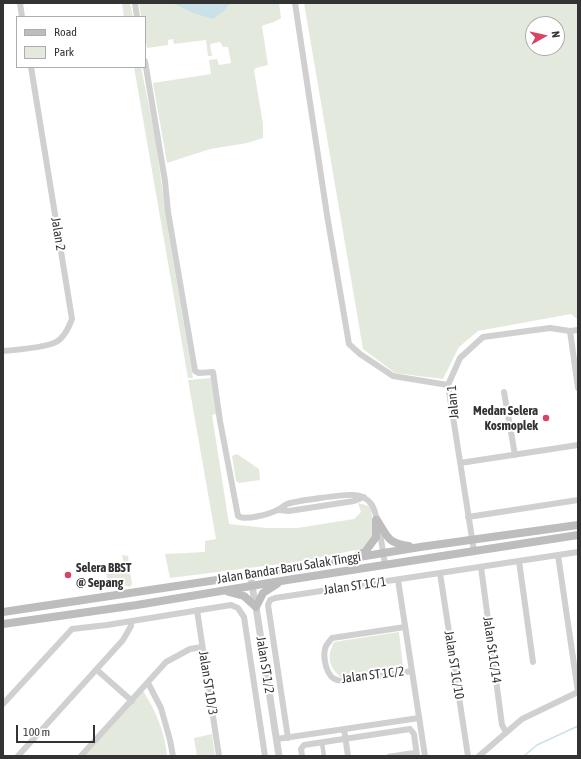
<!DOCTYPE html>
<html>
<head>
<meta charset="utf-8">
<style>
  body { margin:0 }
  #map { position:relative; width:581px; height:759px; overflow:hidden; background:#fff; font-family:"Asap Condensed",sans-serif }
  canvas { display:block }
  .frame { position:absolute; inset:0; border:4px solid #333; pointer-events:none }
  .legend { position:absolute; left:16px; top:16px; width:130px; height:52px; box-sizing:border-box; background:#fff; border:1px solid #adadad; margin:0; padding:5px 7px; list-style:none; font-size:12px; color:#333 }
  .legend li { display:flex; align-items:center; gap:8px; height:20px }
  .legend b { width:20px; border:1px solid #adadad }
  .north { position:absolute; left:525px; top:16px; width:40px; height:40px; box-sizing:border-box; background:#fff; border:1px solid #adadad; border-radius:50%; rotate:82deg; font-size:11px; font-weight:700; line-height:16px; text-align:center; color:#333 }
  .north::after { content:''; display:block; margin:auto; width:14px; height:18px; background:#dc4263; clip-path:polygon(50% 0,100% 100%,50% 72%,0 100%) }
  .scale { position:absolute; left:16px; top:725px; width:79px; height:18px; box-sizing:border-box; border:2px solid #333; border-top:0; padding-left:5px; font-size:12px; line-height:14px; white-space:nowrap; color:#333; -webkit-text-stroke:3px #fff; paint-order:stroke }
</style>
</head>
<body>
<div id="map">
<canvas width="581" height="759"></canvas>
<div class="frame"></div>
<ul class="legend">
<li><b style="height:5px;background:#bdbdbd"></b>Road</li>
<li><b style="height:11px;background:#e4e9dd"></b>Park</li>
</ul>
<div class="north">N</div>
<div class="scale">100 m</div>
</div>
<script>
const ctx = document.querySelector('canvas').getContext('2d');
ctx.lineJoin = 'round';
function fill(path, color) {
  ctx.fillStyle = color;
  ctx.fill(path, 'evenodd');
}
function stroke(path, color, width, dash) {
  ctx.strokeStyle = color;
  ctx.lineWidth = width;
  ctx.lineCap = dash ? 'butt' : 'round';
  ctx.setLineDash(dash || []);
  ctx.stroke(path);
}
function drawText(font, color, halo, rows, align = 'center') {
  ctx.font = font + ' "Asap Condensed",sans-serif';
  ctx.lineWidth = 4;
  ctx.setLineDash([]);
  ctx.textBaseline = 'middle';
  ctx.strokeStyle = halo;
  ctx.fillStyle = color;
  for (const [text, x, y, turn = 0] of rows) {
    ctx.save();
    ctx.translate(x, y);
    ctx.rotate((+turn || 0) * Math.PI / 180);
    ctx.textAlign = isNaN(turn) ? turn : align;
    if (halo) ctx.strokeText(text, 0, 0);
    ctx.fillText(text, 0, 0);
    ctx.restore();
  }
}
fill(new Path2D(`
  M 122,3 L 130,3 L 133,17 L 124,17 Z
  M 139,3 L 279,3 L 281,18 C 276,22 269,23 262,26 L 268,65 L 256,68 L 254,70 L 263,124 L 263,138 L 247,143 L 210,149 L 167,163 L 153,83 L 211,74 L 209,60 L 217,59 L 219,65 L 231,63 L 228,47 L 223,47 L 220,42 L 210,44 L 212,56 L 208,56 L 206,40 L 174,44 L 173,39 L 168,40 L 168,45 L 147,48 L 145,37 L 145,17 L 141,17 Z
  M 304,3 L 578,3 L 578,320 L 571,314 L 478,331 L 459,347 L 443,379 L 395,373 L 363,349 ZM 533,24 L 557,24 L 557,48 L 533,48 Z
  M 134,67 L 141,67 L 155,136 L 169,237 L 193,378 L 188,378 Z
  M 211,378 L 217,414 L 212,415 L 229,524 L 267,528 L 297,528 L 354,519 L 361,512 L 358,503 L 369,506 L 371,509 L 374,531 L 366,548 L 296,562 L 170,578 L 165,554 L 205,552 L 205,541 L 216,539 L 188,380 Z
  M 237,454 L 259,469 L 260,480 L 239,483 L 236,481 L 232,456 Z
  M 122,555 L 128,556 L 132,584 L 130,587 L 122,585 L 108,587 L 106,572 L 125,570 Z
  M 399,632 L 403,667 L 341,677 C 328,667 327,656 334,642 Z
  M 143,691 C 156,711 165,733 167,756 L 85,756 Z
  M 212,734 L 215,756 L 197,756 L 194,738 Z`), '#e4e9dd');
fill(new Path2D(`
  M 173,3 L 230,3 L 223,12 L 213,19 L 193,13 Z`), '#cbe1e8');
stroke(new Path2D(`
  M 524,756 L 537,745 L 578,726`), '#cbe1e8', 1.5);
stroke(new Path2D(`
  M 322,743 L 324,756
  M 389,756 L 416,752`), '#d0d0d0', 4.5);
stroke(new Path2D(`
  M 20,3 L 22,17
  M 135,3 L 137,17
  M 295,3 L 327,215 L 349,344 L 360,354 L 393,376 L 448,385
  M 145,61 L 165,181 L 168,212 L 195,371 L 199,373 L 213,372 L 220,421 L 238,516 C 245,521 271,514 279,509 C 282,508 284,505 287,504 C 295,501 345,494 354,495 C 361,495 368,499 372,505 C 378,515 383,551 385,565
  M 570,331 L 578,388
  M 3,351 C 15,350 47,347 56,342 C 64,338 69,327 72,319 L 31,67
  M 504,392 L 515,455
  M 460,463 L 578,445
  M 279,510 L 289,511 L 354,501 L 364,497
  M 468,517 L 578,500
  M 474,551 L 448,385 L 460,358 L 483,337 L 550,328 L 570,331 L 578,330
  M 558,555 L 578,692
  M 519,561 L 533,662
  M 481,567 L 502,725 L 506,732
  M 440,573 L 468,756
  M 398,580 L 425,756
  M 197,610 L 219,756
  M 405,627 L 332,638 C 329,642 326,644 325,649 C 323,658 326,677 337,680 C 340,681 344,681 347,681 L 412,671
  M 97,670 L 132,701
  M 148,683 L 161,708 L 170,740 L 173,756
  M 3,704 L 72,629 L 107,625 L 231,605 L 238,608 L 244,617 L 265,756
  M 344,729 L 348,756
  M 288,738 L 268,605 L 270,600 L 275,598 L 578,552
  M 277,739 L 419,718
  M 18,756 L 123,640 L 131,626 L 131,621
  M 81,756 L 166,662 L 190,649 L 202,647
  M 302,756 L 301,749 L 304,745 L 410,729 L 414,734 L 417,756
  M 479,756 L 522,719 L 578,692`), '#d0d0d0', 6);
stroke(new Path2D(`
  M 250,575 L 256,607 L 279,756`), '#d0d0d0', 7);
stroke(new Path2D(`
  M 377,520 C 388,538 388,543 409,546
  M 359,554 L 365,552 L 376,537 L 376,520
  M 229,592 L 244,596 L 256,607 L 263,593 L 277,584
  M 3,612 L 250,575 L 420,547 L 578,525
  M 3,624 L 137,605 L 287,580 L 578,535`), '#bdbdbd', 8);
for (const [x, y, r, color] of [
  [546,418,4,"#dc4263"],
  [68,575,4,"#dc4263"]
]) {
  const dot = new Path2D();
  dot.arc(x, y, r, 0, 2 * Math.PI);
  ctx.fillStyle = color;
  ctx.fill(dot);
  stroke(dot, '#fff', 1.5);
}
drawText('13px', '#333', '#fff', [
  ["Jalan 2",58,234,81],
  ["Jalan 1",453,402,-95],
  ["Jalan Bandar Baru Salak Tinggi",289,568,-9],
  ["Jalan ST 1C/1",355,586,-8],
  ["Jalan St 1C/14",492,650,82],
  ["Jalan ST 1/2",265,665,81],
  ["Jalan ST 1C/10",454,665,81],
  ["Jalan ST 1C/2",373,675,-7],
  ["Jalan ST 1D/3",208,683,81]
]);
drawText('bold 13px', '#333', '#fff', [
  ["Medan Selera",538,411],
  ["Kosmoplek",538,426],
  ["Selera BBST",76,568,"left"],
  ["@ Sepang",76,583,"left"]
], 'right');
</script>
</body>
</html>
